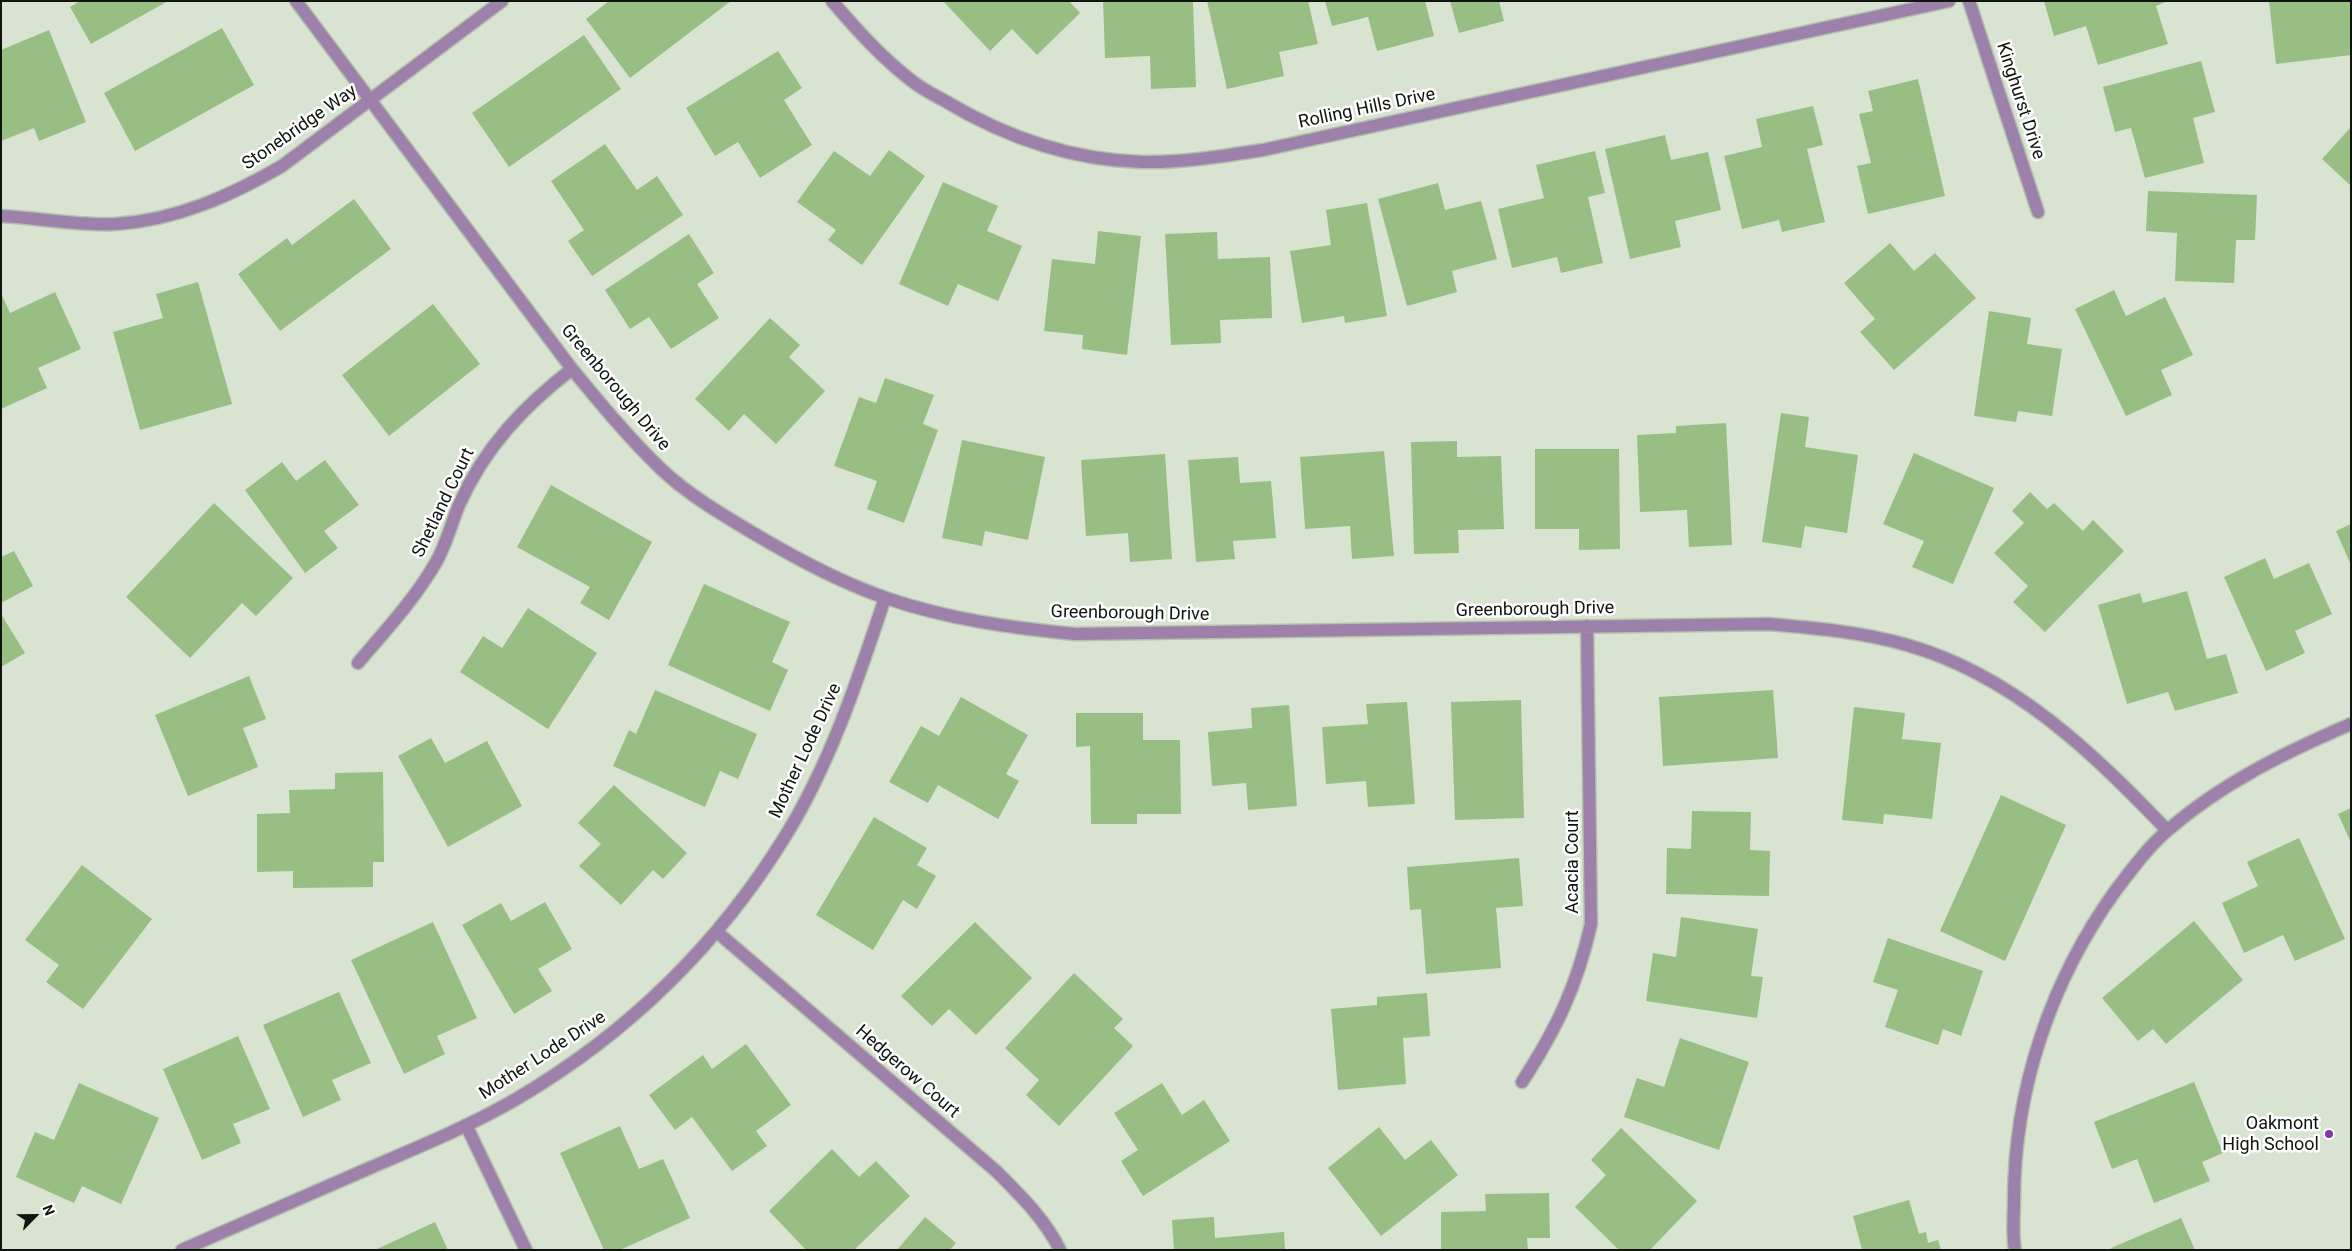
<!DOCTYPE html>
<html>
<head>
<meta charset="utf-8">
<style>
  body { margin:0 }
  #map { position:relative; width:2352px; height:1251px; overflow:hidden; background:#d8e4d1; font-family:Roboto,sans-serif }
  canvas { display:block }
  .frame { position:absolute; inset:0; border:2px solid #10140e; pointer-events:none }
  .north { position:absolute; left:10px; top:1191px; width:50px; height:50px; -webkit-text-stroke:4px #fff; paint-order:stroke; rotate:67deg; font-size:14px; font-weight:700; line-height:20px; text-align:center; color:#10140e }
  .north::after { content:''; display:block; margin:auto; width:18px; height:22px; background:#10140e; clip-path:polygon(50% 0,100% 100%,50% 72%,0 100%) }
</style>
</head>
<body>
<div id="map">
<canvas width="2352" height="1251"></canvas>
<div class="frame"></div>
<div class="north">N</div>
</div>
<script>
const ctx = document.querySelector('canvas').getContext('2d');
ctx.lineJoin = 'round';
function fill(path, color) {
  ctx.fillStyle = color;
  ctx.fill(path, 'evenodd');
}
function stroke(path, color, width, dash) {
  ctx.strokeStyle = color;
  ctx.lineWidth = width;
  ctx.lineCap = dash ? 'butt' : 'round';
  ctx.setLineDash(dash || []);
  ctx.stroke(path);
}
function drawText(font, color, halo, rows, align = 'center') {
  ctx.font = font + ' Roboto,sans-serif';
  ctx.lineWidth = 5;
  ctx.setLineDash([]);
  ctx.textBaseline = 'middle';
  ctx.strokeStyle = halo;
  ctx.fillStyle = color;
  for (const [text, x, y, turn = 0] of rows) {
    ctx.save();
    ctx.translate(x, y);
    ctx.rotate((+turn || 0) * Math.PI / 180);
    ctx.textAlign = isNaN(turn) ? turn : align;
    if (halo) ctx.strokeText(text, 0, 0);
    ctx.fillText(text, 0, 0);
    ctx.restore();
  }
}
fill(new Path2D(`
  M 80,1 L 168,1 L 91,44 L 70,7 Z
  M 609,1 L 731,1 L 630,78 L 586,19 Z
  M 943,1 L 1069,1 L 1080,13 L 1037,55 L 1012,29 L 990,51 Z
  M 1103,1 L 1193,1 L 1196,87 L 1151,89 L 1150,56 L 1105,58 Z
  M 1207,1 L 1308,1 L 1318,44 L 1279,52 L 1284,76 L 1227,89 Z
  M 1325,1 L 1425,1 L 1434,36 L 1377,51 L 1368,17 L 1332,26 Z
  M 1450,1 L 1499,1 L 1504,21 L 1459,33 Z
  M 2044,1 L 2168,1 L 2156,6 L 2168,44 L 2098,65 L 2086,26 L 2054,36 Z
  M 2269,1 L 2351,1 L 2351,55 L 2276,64 Z
  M 222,28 L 254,85 L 135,151 L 104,93 Z
  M 49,30 L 86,122 L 39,141 L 34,128 L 1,141 L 1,50 Z
  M 584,35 L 621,89 L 509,167 L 472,113 Z
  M 778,51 L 802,88 L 784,100 L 812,145 L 760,178 L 738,142 L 715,156 L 686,108 Z
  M 2201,61 L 2215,112 L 2193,118 L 2204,163 L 2145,178 L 2131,128 L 2115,132 L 2103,87 Z
  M 1918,79 L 1945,196 L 1868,214 L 1857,166 L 1871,163 L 1859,114 L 1873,111 L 1868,91 Z
  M 1813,106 L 1823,145 L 1807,149 L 1825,222 L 1782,232 L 1779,220 L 1742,229 L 1724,156 L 1762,147 L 1756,119 Z
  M 2351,127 L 2351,186 L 2322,159 Z
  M 1665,135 L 1671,160 L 1708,152 L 1721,210 L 1675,221 L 1681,247 L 1630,259 L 1605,149 Z
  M 605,144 L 637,190 L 657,176 L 683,215 L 592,276 L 568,241 L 584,230 L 551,181 Z
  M 889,150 L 925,176 L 862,265 L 828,240 L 836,230 L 797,202 L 834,151 L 870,176 Z
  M 1595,151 L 1605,193 L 1588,197 L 1603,263 L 1561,273 L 1557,257 L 1512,268 L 1498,209 L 1544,198 L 1536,165 Z
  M 943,182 L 998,206 L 987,231 L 1022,246 L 998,301 L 958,284 L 948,306 L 899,284 Z
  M 1438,183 L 1445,210 L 1481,201 L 1497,259 L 1452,271 L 1457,292 L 1407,306 L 1378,199 Z
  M 2148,191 L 2257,195 L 2255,240 L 2236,240 L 2234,283 L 2175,281 L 2177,233 L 2146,231 Z
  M 354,199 L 391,249 L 280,331 L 238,274 L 287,238 L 292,245 Z
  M 1367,203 L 1387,316 L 1345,323 L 1344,316 L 1302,323 L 1290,251 L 1331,245 L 1326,210 Z
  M 1098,231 L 1141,236 L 1127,355 L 1082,349 L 1083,335 L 1044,331 L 1052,259 L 1095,264 Z
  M 1217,232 L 1218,259 L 1270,257 L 1272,318 L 1220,320 L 1221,343 L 1171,345 L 1165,234 Z
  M 689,234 L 714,273 L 697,284 L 719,318 L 671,349 L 649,317 L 630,329 L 605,290 Z
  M 1890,243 L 1914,271 L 1935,253 L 1976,298 L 1894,370 L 1860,332 L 1875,319 L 1844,283 Z
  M 198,282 L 232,404 L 140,430 L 113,332 L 163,318 L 156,294 Z
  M 2114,290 L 2126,316 L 2165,297 L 2193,355 L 2161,370 L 2172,395 L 2126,416 L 2075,309 Z
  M 55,292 L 81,349 L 38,368 L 47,388 L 1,409 L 1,293 L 10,313 Z
  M 433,304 L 480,364 L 389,436 L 342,375 Z
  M 1989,311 L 2031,318 L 2027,344 L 2062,349 L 2052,416 L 2018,411 L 2016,422 L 1974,416 Z
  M 770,318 L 800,345 L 789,357 L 825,391 L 776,444 L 744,414 L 729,431 L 695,399 Z
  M 885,378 L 934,395 L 923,424 L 938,430 L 904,523 L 867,509 L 877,481 L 834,466 L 859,397 L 876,403 Z
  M 1781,413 L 1809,417 L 1805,447 L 1858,455 L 1847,533 L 1805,526 L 1801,548 L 1762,542 Z
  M 1726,423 L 1732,545 L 1689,547 L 1687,510 L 1640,512 L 1637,435 L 1676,433 L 1676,426 Z
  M 962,440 L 1045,457 L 1028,540 L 985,531 L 982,546 L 942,538 Z
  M 1457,441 L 1457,457 L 1501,456 L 1504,529 L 1458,530 L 1459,553 L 1414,554 L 1411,442 Z
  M 1535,449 L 1619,449 L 1620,549 L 1579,550 L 1579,529 L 1535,529 Z
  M 1384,451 L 1394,556 L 1352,559 L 1350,526 L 1305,529 L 1300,457 Z
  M 1914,453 L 1994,488 L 1953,584 L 1912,567 L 1924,541 L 1883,524 Z
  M 1165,454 L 1172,559 L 1130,562 L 1128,533 L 1086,536 L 1081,460 Z
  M 1238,457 L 1240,483 L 1271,481 L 1276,538 L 1233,541 L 1235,559 L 1196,562 L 1188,460 Z
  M 325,460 L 359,505 L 324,531 L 338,548 L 305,573 L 245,490 L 282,462 L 296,481 Z
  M 551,485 L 652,542 L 609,620 L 580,603 L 590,587 L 517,547 Z
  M 2030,492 L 2047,509 L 2054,503 L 2083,531 L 2093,520 L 2124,551 L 2045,632 L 2013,602 L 2028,586 L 1994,553 L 2024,523 L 2012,511 Z
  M 214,503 L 293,578 L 256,616 L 242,603 L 190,658 L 126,597 Z
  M 2351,524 L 2351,565 L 2336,531 Z
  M 14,551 L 33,586 L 1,603 L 1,557 Z
  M 2265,558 L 2274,579 L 2309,563 L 2332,614 L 2295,631 L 2305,653 L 2266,671 L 2224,577 Z
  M 704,584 L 790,622 L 772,662 L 788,670 L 770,711 L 668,665 Z
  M 2187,591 L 2207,659 L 2226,654 L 2238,693 L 2175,711 L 2168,692 L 2127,704 L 2098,605 L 2140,593 L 2143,603 Z
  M 528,608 L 597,653 L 548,729 L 460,672 L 483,636 L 502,648 Z
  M 1,614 L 25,653 L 1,667 Z
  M 249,676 L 266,719 L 243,728 L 258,767 L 188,796 L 155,715 Z
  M 655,690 L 757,734 L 738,779 L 720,771 L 705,807 L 613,766 L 629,730 L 636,734 Z
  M 1773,690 L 1778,758 L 1663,766 L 1659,697 Z
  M 961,697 L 1028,735 L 1006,774 L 1019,781 L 998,819 L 938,785 L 928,803 L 889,782 L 921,726 L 939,736 Z
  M 1521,700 L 1524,818 L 1455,820 L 1451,702 Z
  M 1407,702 L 1415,804 L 1368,807 L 1366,781 L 1326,784 L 1322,727 L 1368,724 L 1366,704 Z
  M 1289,705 L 1297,806 L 1248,810 L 1246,783 L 1212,786 L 1208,732 L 1252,728 L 1251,708 Z
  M 1854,707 L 1905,713 L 1902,739 L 1941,743 L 1932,819 L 1884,814 L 1883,824 L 1842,820 Z
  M 1076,713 L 1143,713 L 1143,740 L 1180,740 L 1181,814 L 1137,814 L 1137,824 L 1091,824 L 1090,746 L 1076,747 Z
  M 431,738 L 445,763 L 487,741 L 522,806 L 448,847 L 398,756 Z
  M 383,772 L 384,862 L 373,862 L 373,887 L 293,888 L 293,871 L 257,872 L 257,814 L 290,813 L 289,790 L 335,789 L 335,773 Z
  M 614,785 L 687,853 L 663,879 L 653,870 L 621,905 L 579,866 L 601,844 L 578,823 Z
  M 2001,795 L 2066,825 L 2005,961 L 1940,931 Z
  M 2351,808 L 2351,843 L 2338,814 Z
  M 1692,811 L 1751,812 L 1750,850 L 1770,851 L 1769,896 L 1666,894 L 1667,848 L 1691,849 Z
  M 874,817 L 927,848 L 917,865 L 936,876 L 917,909 L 903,900 L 873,950 L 816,915 Z
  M 2299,838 L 2345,939 L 2295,961 L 2283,935 L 2244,953 L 2222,903 L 2258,886 L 2247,862 Z
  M 1519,858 L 1523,906 L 1496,908 L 1501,968 L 1426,974 L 1421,909 L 1410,910 L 1407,867 Z
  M 82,865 L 152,919 L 83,1009 L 46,982 L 59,965 L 25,940 Z
  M 545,902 L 572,949 L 538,969 L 552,991 L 514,1014 L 462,925 L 501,903 L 511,921 Z
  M 1681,917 L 1758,929 L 1751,976 L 1763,977 L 1757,1018 L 1646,1001 L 1653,953 L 1676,957 Z
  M 2194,921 L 2243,980 L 2166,1044 L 2153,1029 L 2138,1041 L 2102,998 Z
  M 433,922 L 477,1018 L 437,1036 L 445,1054 L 404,1074 L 351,960 Z
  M 975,922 L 1032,978 L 976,1035 L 949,1009 L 932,1026 L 901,996 Z
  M 1888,938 L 1983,971 L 1961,1036 L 1943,1029 L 1938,1045 L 1885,1027 L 1898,990 L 1873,982 Z
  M 1074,973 L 1123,1019 L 1114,1028 L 1133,1046 L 1059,1126 L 1026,1095 L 1039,1080 L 1005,1048 Z
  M 339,992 L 371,1063 L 332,1080 L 341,1100 L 303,1117 L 263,1025 Z
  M 1427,993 L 1430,1036 L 1403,1038 L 1406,1084 L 1338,1090 L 1331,1009 L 1377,1005 L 1377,997 Z
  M 238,1036 L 270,1109 L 233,1124 L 241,1143 L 202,1160 L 163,1069 Z
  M 1680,1038 L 1749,1062 L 1719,1150 L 1624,1117 L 1637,1078 L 1664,1087 Z
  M 746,1044 L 791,1105 L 756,1131 L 767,1146 L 732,1171 L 692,1117 L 675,1130 L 649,1095 L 703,1055 L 712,1069 Z
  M 2194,1082 L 2223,1153 L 2202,1162 L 2210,1181 L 2154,1203 L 2137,1159 L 2112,1169 L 2094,1122 Z
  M 79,1083 L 159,1118 L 121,1204 L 82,1186 L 74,1203 L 16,1177 L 35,1132 L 54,1140 Z
  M 1162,1083 L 1182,1115 L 1204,1100 L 1230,1141 L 1143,1196 L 1121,1161 L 1138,1150 L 1114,1113 Z
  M 620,1126 L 639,1169 L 663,1159 L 690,1218 L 620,1250 L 604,1250 L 560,1153 Z
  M 1379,1127 L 1405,1160 L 1431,1140 L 1458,1175 L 1381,1236 L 1328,1168 Z
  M 1621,1128 L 1697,1201 L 1650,1250 L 1619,1250 L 1575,1207 L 1606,1175 L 1591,1160 Z
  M 832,1149 L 859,1177 L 876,1161 L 910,1196 L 854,1250 L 806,1250 L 769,1211 Z
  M 1549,1193 L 1550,1238 L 1527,1238 L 1528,1250 L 1441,1250 L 1441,1212 L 1486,1211 L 1485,1194 Z
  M 1909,1200 L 1919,1234 L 1926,1232 L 1928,1243 L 1938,1240 L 1941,1250 L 1862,1250 L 1853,1216 Z
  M 925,1217 L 956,1243 L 950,1250 L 897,1250 Z
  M 1214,1217 L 1215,1238 L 1284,1232 L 1285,1250 L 1174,1250 L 1172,1220 Z
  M 2181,1218 L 2195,1250 L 2112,1250 L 2111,1248 Z
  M 435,1222 L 448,1250 L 375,1250 Z`), '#99be83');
const street = new Path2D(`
  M 296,1 L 572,369 C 600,403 628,437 660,468 C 687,494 721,514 753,533 C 795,558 839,582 886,598 C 947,619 1011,628 1075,634 L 1768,624 C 1815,628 1862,632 1907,645 C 2013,675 2093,753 2167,830
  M 832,1 C 857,30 882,58 912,81 C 922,89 934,95 945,101 C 1005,137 1072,160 1142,162 C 1182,163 1223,156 1263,150 L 1949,1
  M 1969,1 L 2038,212
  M 1,216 C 40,218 78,226 116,224 C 177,220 230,196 282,166 L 502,1
  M 358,663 C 385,631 414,600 435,564 C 446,546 451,524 459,505 C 484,448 524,406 572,369
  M 717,932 L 996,1171 C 1020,1195 1045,1219 1060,1250
  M 1522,1082 C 1557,1028 1577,986 1591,924 L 1587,626
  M 466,1125 L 526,1250
  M 182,1250 C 245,1222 308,1195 372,1167 C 421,1146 472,1125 518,1098 C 628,1033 719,944 786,835 C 831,762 858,679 885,598
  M 2015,1250 C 2012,1234 2014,1217 2014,1201 C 2014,1089 2051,980 2116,890 C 2132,869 2148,847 2168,830 C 2222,783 2286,752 2351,724`);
stroke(street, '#b4bfae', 15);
stroke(street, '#9d81aa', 12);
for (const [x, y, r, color] of [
  [2329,1134,5,"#8535a5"]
]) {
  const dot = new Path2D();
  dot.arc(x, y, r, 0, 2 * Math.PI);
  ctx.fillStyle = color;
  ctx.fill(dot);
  stroke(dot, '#fff', 2);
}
drawText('18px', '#10140e', '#fff', [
  ["Kinghurst Drive",2020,101,72],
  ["Rolling Hills Drive",1367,109,-12],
  ["Stonebridge Way",300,128,-35],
  ["Greenborough Drive",615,388,50],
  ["Shetland Court",444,503,-64],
  ["Greenborough Drive",1535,610,-1],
  ["Greenborough Drive",1130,614,1],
  ["Mother Lode Drive",806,751,-65],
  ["Acacia Court",1573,862,-90],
  ["Mother Lode Drive",543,1056,-33],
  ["Hedgerow Court",907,1072,41]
]);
drawText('18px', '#10140e', '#fff', [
  ["Oakmont",2319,1124],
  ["High School",2319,1145]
], 'right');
</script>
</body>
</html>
